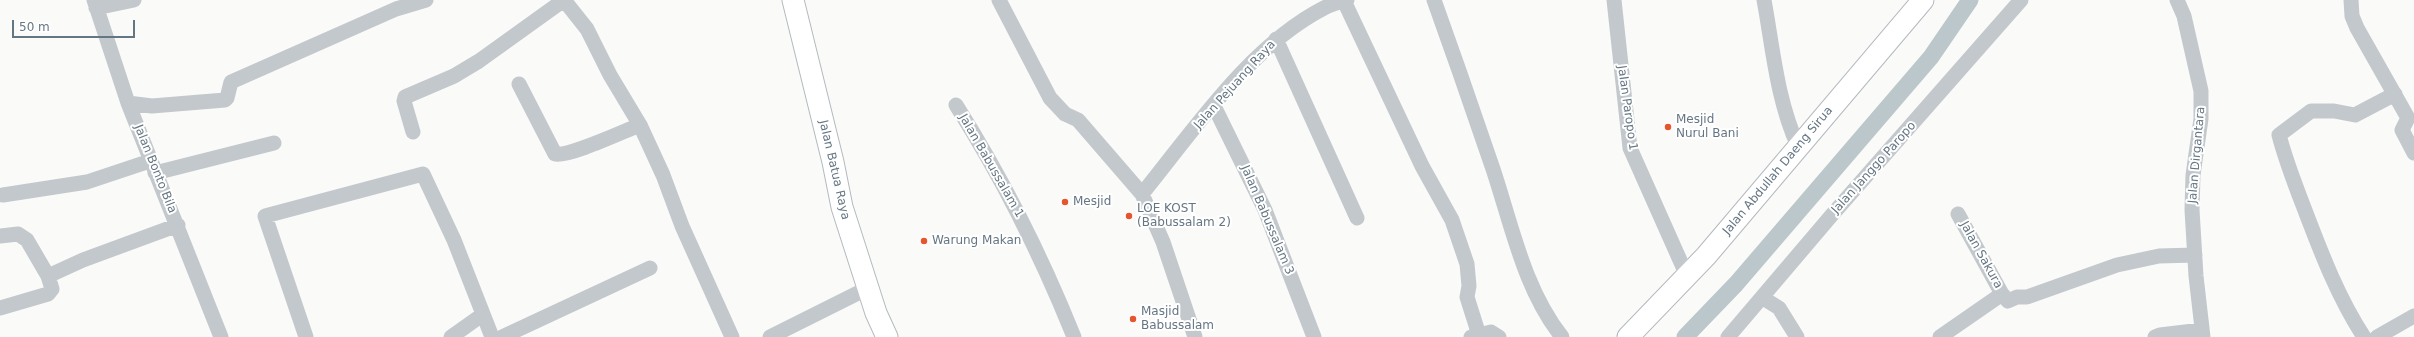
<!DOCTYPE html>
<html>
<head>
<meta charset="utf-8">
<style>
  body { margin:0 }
  #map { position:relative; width:2414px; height:337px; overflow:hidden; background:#fafaf8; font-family:"DejaVu Sans",sans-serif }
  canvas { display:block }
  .scale { position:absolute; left:12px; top:20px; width:123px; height:18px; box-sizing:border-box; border:2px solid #657683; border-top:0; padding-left:5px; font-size:12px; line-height:14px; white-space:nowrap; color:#657683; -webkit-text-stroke:3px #fff; paint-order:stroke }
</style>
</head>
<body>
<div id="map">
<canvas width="2414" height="337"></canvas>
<div class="scale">50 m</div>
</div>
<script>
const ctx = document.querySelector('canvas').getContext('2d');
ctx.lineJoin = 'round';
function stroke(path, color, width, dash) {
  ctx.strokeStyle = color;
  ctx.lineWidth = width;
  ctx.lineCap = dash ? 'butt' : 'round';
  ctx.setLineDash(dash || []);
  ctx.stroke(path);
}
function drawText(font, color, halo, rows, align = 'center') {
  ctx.font = font + ' "DejaVu Sans",sans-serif';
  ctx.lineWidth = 4;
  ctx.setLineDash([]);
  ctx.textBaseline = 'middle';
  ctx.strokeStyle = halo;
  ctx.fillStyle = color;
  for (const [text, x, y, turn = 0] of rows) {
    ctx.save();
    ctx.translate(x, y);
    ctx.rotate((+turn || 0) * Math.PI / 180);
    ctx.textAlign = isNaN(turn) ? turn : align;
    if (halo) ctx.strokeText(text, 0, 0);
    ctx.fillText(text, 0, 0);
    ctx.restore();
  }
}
stroke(new Path2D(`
  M 1685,337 L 1736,284 L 1931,57 L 1970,0`), '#bbc7cb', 17);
const secondary = new Path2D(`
  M 793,0 L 833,162 L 842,207 L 876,313 L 887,337
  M 1628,337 L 1706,256 L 1923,0`);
stroke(secondary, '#b3babf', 23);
stroke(new Path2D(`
  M 94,0 L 128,103 L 221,337
  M 999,0 L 1050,98 L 1065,114 L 1078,120 L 1142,194 L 1163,242 L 1195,337
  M 1434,0 C 1454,56 1474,113 1493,169 C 1512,226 1524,289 1562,337
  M 1614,0 L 1630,148 L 1687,276
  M 1764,0 C 1773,49 1777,100 1798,146
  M 2177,0 L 2184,16 L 2201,91 L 2201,119 L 2193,175 L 2192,210 L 2196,276 L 2203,337
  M 2351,0 L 2352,16 L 2357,28 L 2408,118 L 2402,130 L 2414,153
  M 1344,1 L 1422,166 L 1452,220 L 1467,264 L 1469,286 L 1467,297 L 1479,335
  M 96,8 L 134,0
  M 1276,39 L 1357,218
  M 519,84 L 555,154 C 569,157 624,131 640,125
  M 128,103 L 152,106 L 225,100 L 227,98 L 231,82 L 396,9 L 426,0
  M 956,105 C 1003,179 1041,255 1074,337
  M 1214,106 L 1265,210 L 1314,337
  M 413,132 L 404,101 L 405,97 L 454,76 L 479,61 L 564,0 L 587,29 L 610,75 L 640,125 L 663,175 L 682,226 L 732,337
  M 155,173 L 274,143
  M 1142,194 C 1194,130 1250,46 1324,8 C 1331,4 1339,2 1347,0
  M 3,195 L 87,182 L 150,161
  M 0,236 L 18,234 L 27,240 L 48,276
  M 2002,294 L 2008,301 L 2017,297 L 2027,297 L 2117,265 L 2159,256 L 2195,255
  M 1763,298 L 1779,308 L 1797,337
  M 0,308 L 48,294 L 52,289 L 48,276 L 83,260 L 178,225
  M 306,337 L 265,216 L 423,174 L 454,240 L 492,337
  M 451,337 L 482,315
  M 502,337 L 650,268
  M 770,337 L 868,288
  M 1471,337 L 1491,332 L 1499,337
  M 1728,337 L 1831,216 L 2021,0
  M 1940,337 L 2002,294 L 1958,214
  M 2155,337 L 2160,335 L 2202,330
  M 2364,337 C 2339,299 2322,255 2306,213 C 2296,187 2286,162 2279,135 L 2311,111 L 2334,111 L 2355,115 L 2395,94
  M 2377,337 L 2414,316`), '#c3c8cc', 15);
stroke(secondary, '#fff', 21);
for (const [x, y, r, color] of [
  [1668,127,4,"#e4572e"],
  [1065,202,4,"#e4572e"],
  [1129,216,4,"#e4572e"],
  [924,241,4,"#e4572e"],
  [1133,319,4,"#e4572e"]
]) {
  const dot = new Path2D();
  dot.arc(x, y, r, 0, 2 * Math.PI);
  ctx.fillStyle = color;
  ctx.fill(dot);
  stroke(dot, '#fff', 1.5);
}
drawText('12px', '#657683', '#fff', [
  ["Jalan Pejuang Raya",1235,85,-48],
  ["Jalan Paropo 1",1627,108,82],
  ["Jalan Dirgantara",2197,155,-85],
  ["Jalan Babussalam 1",991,166,60],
  ["Jalan Janggo Paropo",1874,168,-48],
  ["Jalan Bonto Bila",155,169,68],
  ["Jalan Batua Raya",834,170,77],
  ["Jalan Abdullah Daeng Sirua",1778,171,-50],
  ["Jalan Babussalam 3",1267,220,67],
  ["Jalan Sakura",1981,255,61]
]);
drawText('12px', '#657683', '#fff', [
  ["Mesjid",1676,120],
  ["Nurul Bani",1676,134],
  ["Mesjid",1073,202],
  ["LOE KOST",1137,209],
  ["(Babussalam 2)",1137,223],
  ["Warung Makan",932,241],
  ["Masjid",1141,312],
  ["Babussalam",1141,326]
], 'left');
</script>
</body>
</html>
